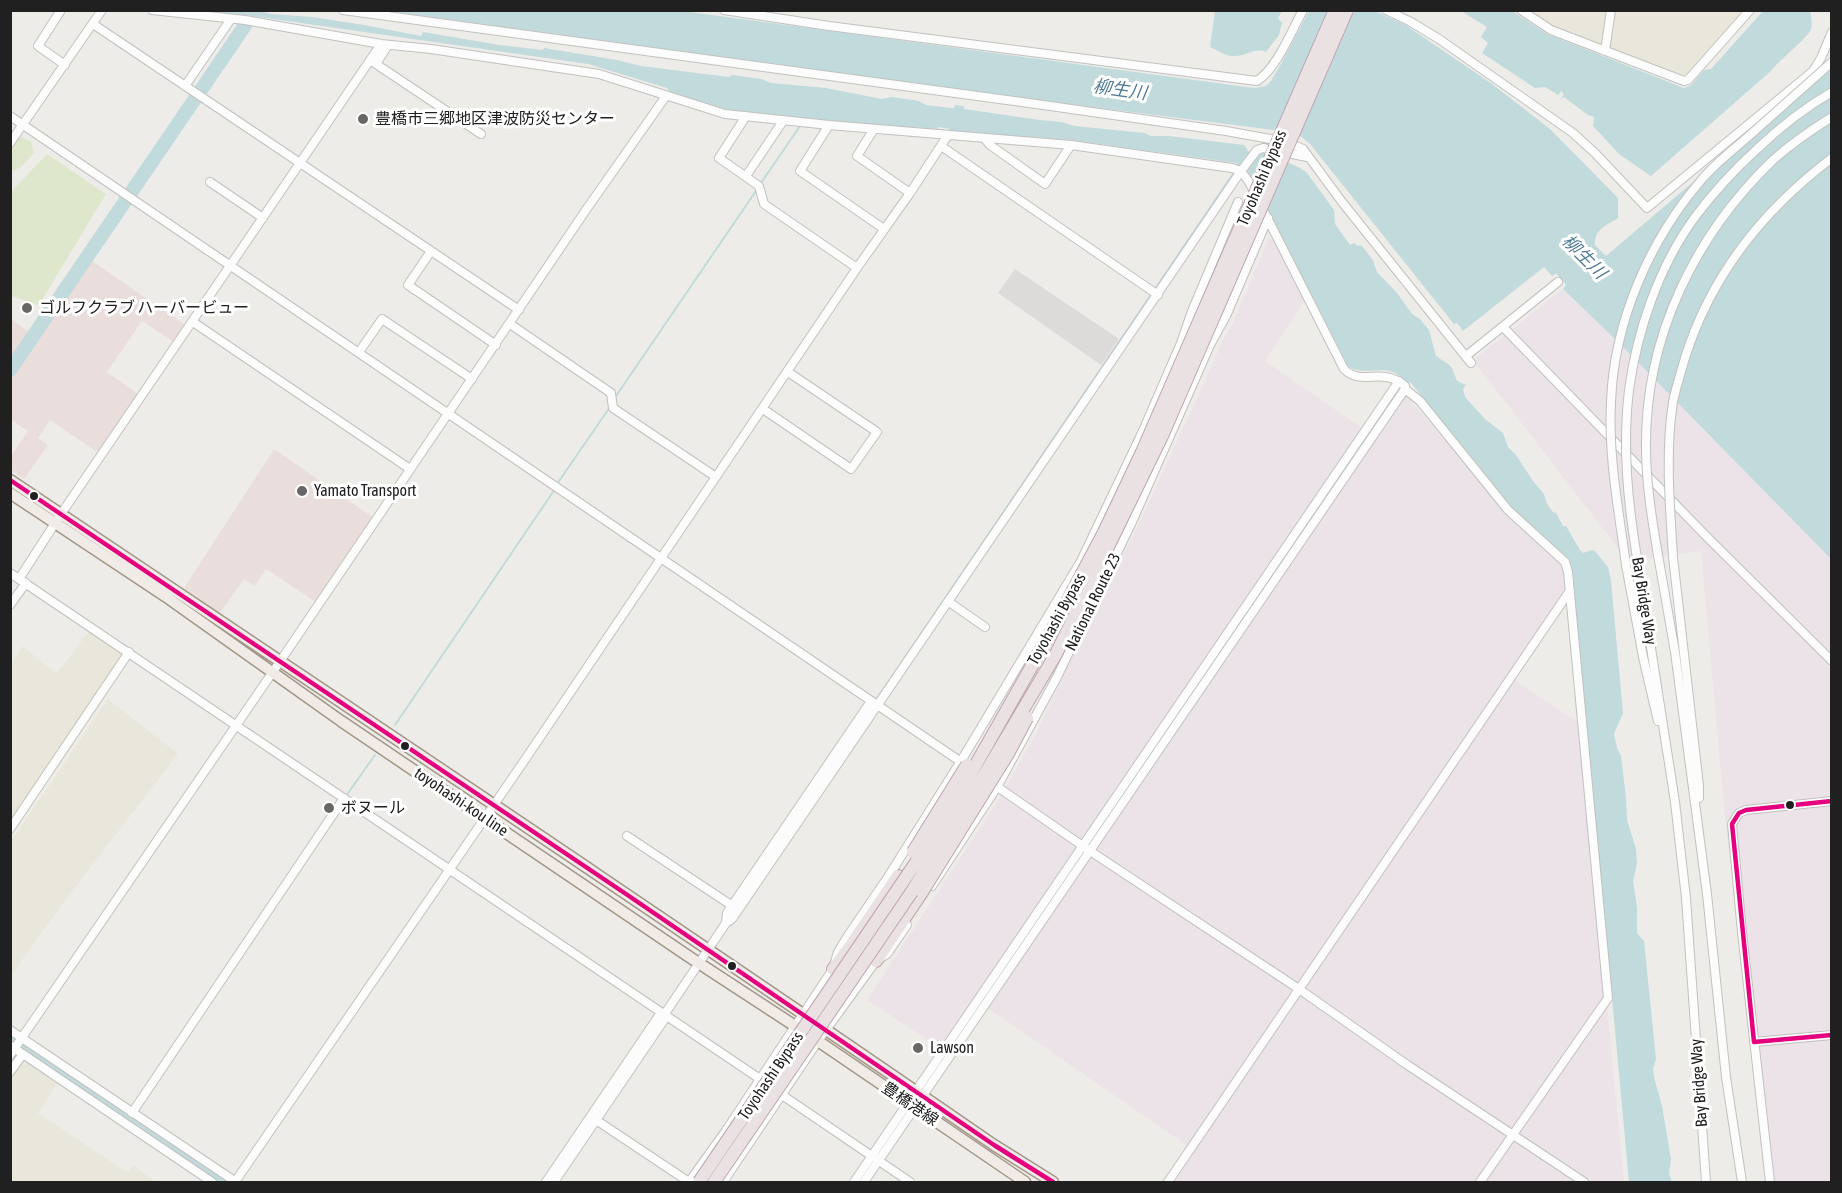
<!DOCTYPE html>
<html>
<head>
<meta charset="utf-8">
<style>
  body { margin:0 }
  #map { position:relative; width:1842px; height:1193px; overflow:hidden; background:#eeece9; font-family:"Asap Condensed",sans-serif }
  canvas { display:block }
  .frame { position:absolute; inset:0; border:12px solid #202020; pointer-events:none }
</style>
</head>
<body>
<div id="map">
<canvas width="1842" height="1193"></canvas>
<div class="frame"></div>
</div>
<script>
const ctx = document.querySelector('canvas').getContext('2d');
ctx.lineJoin = 'round';
function fill(path, color) {
  ctx.fillStyle = color;
  ctx.fill(path, 'evenodd');
}
function stroke(path, color, width, dash) {
  ctx.strokeStyle = color;
  ctx.lineWidth = width;
  ctx.lineCap = dash ? 'butt' : 'round';
  ctx.setLineDash(dash || []);
  ctx.stroke(path);
}
function drawText(font, color, halo, rows, align = 'center') {
  ctx.font = font + ' "Asap Condensed","Noto Sans JP",sans-serif';
  ctx.lineWidth = 6;
  ctx.setLineDash([]);
  ctx.textBaseline = 'middle';
  ctx.strokeStyle = halo;
  ctx.fillStyle = color;
  for (const [text, x, y, turn = 0] of rows) {
    ctx.save();
    ctx.translate(x, y);
    ctx.rotate((+turn || 0) * Math.PI / 180);
    ctx.textAlign = isNaN(turn) ? turn : align;
    if (halo) ctx.strokeText(text, 0, 0);
    ctx.fillText(text, 0, 0);
    ctx.restore();
  }
}
fill(new Path2D(`
  M 89,259 L 187,326 L 175,343 L 142,321 L 107,372 L 141,396 L 100,454 L 50,420 L 38,438 L 48,445 L 24,479 L 11,470 L 11,456 L 28,431 L 11,420 L 11,375 Z
  M 11,319 L 32,334 L 11,365 Z
  M 274,449 L 374,518 L 317,603 L 266,569 L 255,586 L 244,579 L 219,614 L 184,588 Z`), '#eadedd');
fill(new Path2D(`
  M 1269,238 L 1280,244 L 1306,298 L 1265,361 L 1375,437 L 1404,393 L 1507,512 L 1563,563 L 1568,588 L 1513,679 L 1580,724 L 1624,1182 L 1175,1182 L 1195,1151 L 976,1000 L 942,1049 L 867,1000 L 999,799 L 1036,734 L 1091,615 L 1133,536 L 1201,390 L 1222,342 L 1233,323 Z
  M 1563,289 L 1616,340 L 1831,559 L 1831,1182 L 1766,1182 L 1724,808 L 1701,551 L 1629,561 L 1627,560 L 1473,360 Z`), '#ebe3e8');
fill(new Path2D(`
  M 1529,11 L 1745,11 L 1685,76 L 1556,28 Z
  M 90,630 L 125,654 L 11,824 L 11,664 L 23,646 L 56,674 Z
  M 108,699 L 178,754 L 69,895 L 11,975 L 11,841 Z
  M 23,1060 L 57,1083 L 38,1113 L 128,1173 L 133,1165 L 156,1182 L 11,1182 L 11,1077 Z`), '#e9e7db');
fill(new Path2D(`
  M 19,136 L 31,142 L 34,153 L 21,167 L 15,170 L 11,170 L 11,148 Z
  M 47,154 L 106,194 L 39,305 L 11,296 L 11,192 Z`), '#dee7cc');
fill(new Path2D(`
  M 1015,269 L 1119,339 L 1101,365 L 998,293 Z`), '#dcdbda');
fill(new Path2D(`
  M 191,11 L 260,11 L 271,14 L 312,17 L 364,25 L 421,36 L 423,32 L 500,45 L 543,50 L 544,48 L 617,60 L 641,66 L 729,77 L 732,75 L 761,79 L 771,83 L 826,88 L 882,99 L 892,97 L 919,101 L 926,105 L 951,108 L 954,108 L 955,105 L 964,106 L 964,109 L 1040,120 L 1062,122 L 1074,126 L 1144,133 L 1151,136 L 1169,136 L 1244,145 L 1250,153 L 1260,152 L 1278,158 L 1300,168 L 1307,173 L 1334,210 L 1335,224 L 1350,245 L 1354,243 L 1358,246 L 1361,245 L 1373,260 L 1377,272 L 1397,293 L 1412,314 L 1420,319 L 1429,330 L 1436,356 C 1451,367 1450,361 1457,381 L 1466,385 L 1463,389 L 1465,397 L 1485,419 L 1503,433 L 1508,447 L 1516,455 L 1533,481 L 1544,494 L 1547,504 L 1553,512 L 1556,513 L 1563,526 L 1566,526 L 1580,550 L 1583,553 L 1592,550 L 1595,551 L 1608,567 L 1611,581 L 1623,713 L 1614,734 L 1617,748 L 1621,756 L 1626,798 L 1627,820 L 1636,849 L 1637,864 L 1633,881 L 1637,908 L 1637,933 L 1644,941 L 1656,1059 L 1653,1069 L 1654,1077 L 1662,1106 L 1671,1159 L 1669,1174 L 1672,1182 L 1629,1182 L 1573,575 L 1569,559 L 1511,507 L 1492,486 L 1479,466 L 1411,383 C 1403,382 1402,376 1395,373 C 1380,366 1362,376 1348,366 L 1250,174 L 1236,163 L 1071,140 L 947,131 L 950,129 L 938,127 L 937,129 L 830,121 L 730,110 L 672,94 L 667,88 L 588,64 L 245,15 Z
  M 386,11 L 682,11 L 1254,88 L 1266,86 L 1271,81 L 1281,64 L 1309,11 L 1375,11 L 1407,26 L 1492,84 L 1550,129 L 1618,198 L 1618,218 C 1606,226 1594,229 1595,245 L 1606,256 L 1824,71 L 1831,54 L 1831,559 L 1616,340 L 1563,289 L 1566,285 L 1556,273 L 1552,276 L 1544,267 L 1463,331 L 1457,323 L 1454,324 L 1310,144 L 1302,137 L 1290,132 L 1084,106 Z
  M 1215,11 L 1282,11 L 1278,18 L 1282,23 L 1279,35 L 1266,52 C 1253,47 1247,57 1233,56 C 1226,56 1217,50 1210,47 Z
  M 1461,11 L 1512,11 L 1547,34 L 1684,88 L 1691,85 L 1704,70 L 1711,69 L 1763,11 L 1810,11 C 1811,17 1813,23 1811,29 C 1808,38 1779,60 1771,71 L 1651,176 L 1619,154 L 1593,126 L 1594,117 L 1588,115 L 1564,97 L 1560,100 L 1564,94 L 1561,91 L 1558,95 L 1545,87 L 1535,88 L 1482,53 L 1488,43 L 1481,37 L 1487,27 Z`), '#c1dadc');
stroke(new Path2D(`
  M 761,183 L 800,126
  M 614,399 L 758,188
  M 557,484 L 610,407
  M 876,700 L 1235,171
  M 395,725 L 555,489
  M 346,796 L 375,755
  M 1088,846 L 1401,387
  M 1070,873 L 1085,851
  M 899,1123 L 905,1115`), '#c1dadc', 2);
stroke(new Path2D(`
  M 10,370 L 246,24
  M 10,1037 L 226,1182`), '#c1dadc', 14);
const minor = new Path2D(`
  M 61,10 L 38,46 L 65,65
  M 152,10 L 245,20 L 381,44 L 431,49 L 599,74 L 725,114 L 829,125 L 1071,145 L 1232,168 L 1241,171 L 1249,182 L 1344,369 C 1362,387 1382,366 1405,386 L 1405,389 L 864,1182
  M 343,10 L 1029,103 L 1226,131 L 1287,142 L 1303,149 L 1342,202 L 1471,363
  M 724,10 L 829,26 L 1257,81 C 1277,68 1291,32 1303,10
  M 1386,10 L 1411,22 L 1439,39 L 1573,133 L 1595,153 L 1647,208 L 1813,71 L 1821,58 L 1832,32
  M 1521,10 L 1551,30 L 1684,81 L 1688,80 L 1750,10
  M 93,24 L 519,310
  M 1605,51 L 1611,10
  M 370,60 L 481,134
  M 376,64 L 388,45
  M 185,86 L 231,19
  M 10,116 L 970,768
  M 746,116 L 719,158 L 759,186 L 764,204 L 857,268
  M 829,125 L 800,171 L 884,229
  M 874,129 L 857,156 L 910,193
  M 985,139 L 990,145 L 1045,184 L 1071,145
  M 10,143 L 102,10
  M 941,146 L 1158,295
  M 746,176 L 783,121
  M 210,182 L 263,218
  M 431,251 L 408,285 L 496,345
  M 193,322 L 410,469
  M 510,324 L 611,393 L 613,408 L 716,477
  M 1503,327 L 1708,538 L 1832,661
  M 359,352 L 382,319 L 472,379
  M 1466,356 L 1558,282
  M 1405,389 L 1420,401 L 1508,510 L 1565,562 L 1568,572 L 1608,998 L 1480,1182
  M 763,409 L 851,469 L 877,432 L 788,372
  M 1658,555 L 1675,652 L 1707,894 L 1726,1077 L 1742,1182
  M 1673,557 L 1699,786 L 1699,798
  M 1637,558 L 1675,802 L 1686,898 L 1706,1182
  M 1626,565 L 1643,657 L 1658,721
  M 10,573 L 760,1079
  M 19,579 L 61,514 L 381,44
  M 949,602 L 985,627
  M 10,605 L 26,583
  M 986,779 L 1090,851 L 1299,989 L 1406,1064 L 1584,1182
  M 10,829 L 129,652
  M 627,836 L 737,909
  M 932,886 L 997,787 L 1057,677 L 1132,522 L 1211,343 L 1226,316 L 1268,218
  M 726,923 L 727,913 L 871,701
  M 10,1030 L 236,1182
  M 1754,1042 L 1832,1035
  M 11,1046 L 212,1182
  M 10,1055 L 281,660 L 588,207 L 666,96
  M 10,1072 L 23,1054
  M 782,1095 L 910,1182
  M 132,1113 L 344,798
  M 596,1120 L 689,1182
  M 235,1182 L 522,764 L 857,268 L 910,193 L 948,135
  M 546,1182 L 658,1017 L 664,1015
  M 554,1182 L 664,1020 L 664,1015 L 726,923 L 732,919 L 1241,171 L 1257,150 L 1263,148 L 1307,157
  M 689,1182 L 725,1132 L 833,969 L 838,952 L 847,937 L 888,877 L 961,761 L 1081,561 L 1142,433 L 1181,343 L 1192,311 L 1238,202
  M 723,1182 L 818,1041 L 876,961 L 887,954 L 907,925
  M 854,1182 L 1399,381
  M 1168,1182 L 1569,592
  M 1770,1182 L 1742,932 L 1732,824 L 1739,813 L 1746,810 L 1832,801`);
const major = new Path2D(`
  M 10,480 C 339,701 668,920 994,1145 L 1053,1182
  M 10,493 L 165,596 L 341,721 L 691,958 L 818,1041 L 1025,1182`);
const highway = new Path2D(`
  M 876,961 L 922,892
  M 833,969 L 847,951 L 898,876`);
stroke(minor, '#c1c1bf', 10);
stroke(major, '#a29688', 13);
stroke(highway, '#bfa4af', 14);
stroke(minor, '#fcfcfc', 8);
stroke(major, '#f0ebe7', 10);
stroke(highway, '#eae1e3', 12);
const minorBridge = new Path2D(`
  M 1658,555 C 1652,520 1646,483 1646,447 C 1645,337 1695,235 1773,160 C 1791,144 1811,130 1832,117
  M 1673,557 C 1670,506 1665,453 1673,402 C 1676,387 1681,372 1685,358 C 1711,275 1763,210 1832,158
  M 1637,558 C 1628,503 1622,446 1629,390 C 1637,331 1659,266 1695,217 C 1713,193 1733,171 1756,150 C 1779,128 1804,108 1832,92
  M 1626,565 C 1619,512 1608,456 1611,402 C 1614,321 1650,239 1703,178 C 1717,162 1734,149 1750,135 C 1777,111 1805,86 1832,62`);
const highwayBridge = new Path2D(`
  M 913,852 L 967,765
  M 922,892 L 1009,752 L 1027,718
  M 699,1182 L 919,858 L 962,789 L 1050,634 L 1104,532 L 1142,452 L 1335,10
  M 714,1182 L 911,893 L 986,772 L 1056,654 L 1162,436 L 1347,10`);
stroke(minorBridge, '#c1c1bf', 10, []);
stroke(highwayBridge, '#bfa4af', 14, []);
stroke(minorBridge, '#fcfcfc', 8);
stroke(highwayBridge, '#eae1e3', 12);
stroke(new Path2D(`
  M 10,480 L 626,894 L 994,1145 L 1053,1182
  M 1754,1042 L 1732,824 L 1739,813 L 1746,810 L 1832,801
  M 1754,1042 L 1832,1035`), '#e5007d', 4.5);
for (const [x, y, r, color] of [
  [363,119,6,"#686766"],
  [27,308,6,"#686766"],
  [302,491,6,"#686766"],
  [34,496,5,"#202020"],
  [405,746,5,"#202020"],
  [1790,805,5,"#202020"],
  [329,808,6,"#686766"],
  [732,966,5,"#202020"],
  [918,1048,6,"#686766"]
]) {
  const dot = new Path2D();
  dot.arc(x, y, r, 0, 2 * Math.PI);
  ctx.fillStyle = color;
  ctx.fill(dot);
  stroke(dot, '#fff', 2);
}
drawText('16px', '#202020', '#fff', [
  ["豊橋市三郷地区津波防災センター",375,119],
  ["ゴルフクラブ ハーバービュー",39,308],
  ["Yamato Transport",314,491],
  ["ボヌール",341,808],
  ["Lawson",930,1048]
], 'left');
drawText('16px', '#202020', '#fff', [
  ["Toyohashi Bypass",1262,178,-67],
  ["Bay Bridge Way",1644,601,81],
  ["National Route 23",1093,602,-64],
  ["Toyohashi Bypass",1057,619,-61],
  ["toyohashi-kou line",461,802,34],
  ["Toyohashi Bypass",771,1076,-56],
  ["Bay Bridge Way",1699,1083,-94],
  ["豊橋港線",910,1104,34]
]);
drawText('italic 18px', '#517b96', '#fff', [
  ["柳生川",1120,90,8],
  ["柳生川",1584,257,45]
]);
</script>
</body>
</html>
